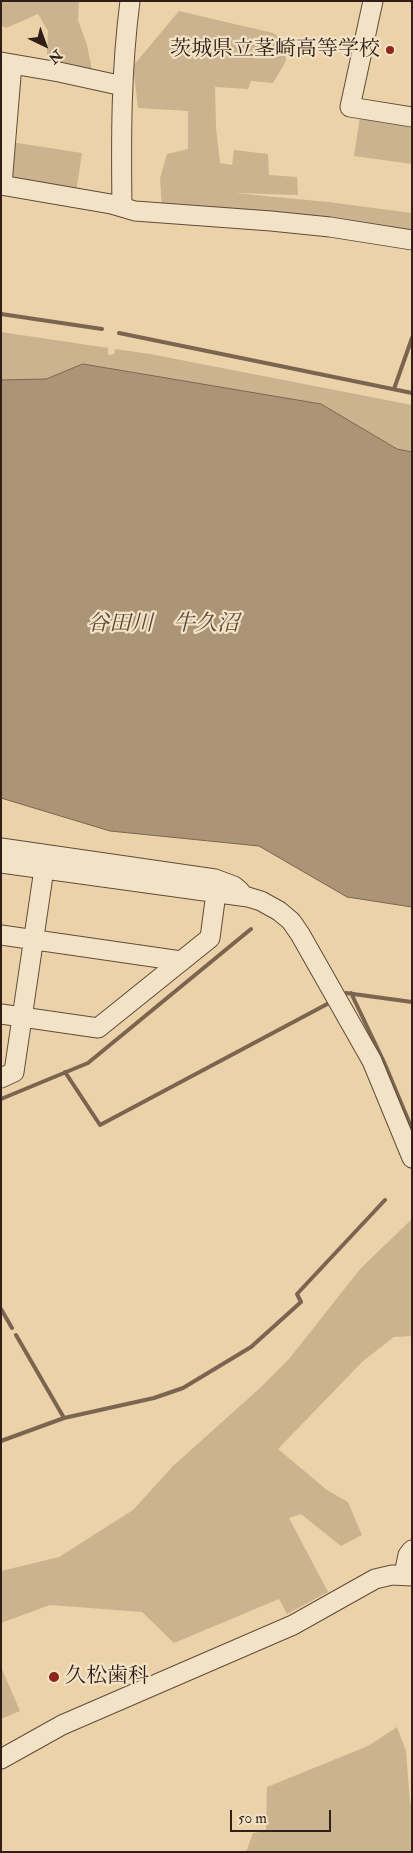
<!DOCTYPE html>
<html>
<head>
<meta charset="utf-8">
<style>
  body { margin:0 }
  #map { position:relative; width:413px; height:1853px; overflow:hidden; background:#ebd2a8; font-family:"IM FELL Double Pica",serif }
  canvas { display:block }
  .frame { position:absolute; inset:0; border:2px solid #311e17; pointer-events:none }
  .north { position:absolute; left:20px; top:20px; width:50px; height:50px; -webkit-text-stroke:4px #f2e2c6; paint-order:stroke; rotate:138deg; font-size:14px; font-weight:700; line-height:20px; text-align:center; color:#311e17 }
  .north::after { content:''; display:block; margin:auto; width:18px; height:22px; background:#311e17; clip-path:polygon(50% 0,100% 100%,50% 72%,0 100%) }
  .scale { position:absolute; left:230px; top:1810px; width:101px; height:22px; box-sizing:border-box; border:2px solid #311e17; border-top:0; padding-left:6px; font-size:15px; line-height:18px; white-space:nowrap; color:#311e17; -webkit-text-stroke:4px #f2e2c6; paint-order:stroke }
</style>
</head>
<body>
<div id="map">
<canvas width="413" height="1853"></canvas>
<div class="frame"></div>
<div class="north">N</div>
<div class="scale">50 m</div>
</div>
<script>
const ctx = document.querySelector('canvas').getContext('2d');
ctx.lineJoin = 'round';
function fill(path, color) {
  ctx.fillStyle = color;
  ctx.fill(path, 'evenodd');
}
function stroke(path, color, width, dash) {
  ctx.strokeStyle = color;
  ctx.lineWidth = width;
  ctx.lineCap = dash ? 'butt' : 'round';
  ctx.setLineDash(dash || []);
  ctx.stroke(path);
}
function drawText(font, color, halo, rows, align = 'center') {
  ctx.font = font + ' "IM FELL Double Pica","Noto Serif JP",serif';
  ctx.lineWidth = 4.5;
  ctx.setLineDash([]);
  ctx.textBaseline = 'middle';
  ctx.strokeStyle = halo;
  ctx.fillStyle = color;
  for (const [text, x, y, turn = 0] of rows) {
    ctx.save();
    ctx.translate(x, y);
    ctx.rotate((+turn || 0) * Math.PI / 180);
    ctx.textAlign = isNaN(turn) ? turn : align;
    if (halo) ctx.strokeText(text, 0, 0);
    ctx.fillText(text, 0, 0);
    ctx.restore();
  }
}
fill(new Path2D(`
  M 1,1 L 79,1 L 78,20 L 87,45 L 92,70 L 63,63 L 47,55 L 48,31 L 38,14 L 6,28 L 1,25 Z
  M 179,11 L 273,33 L 284,40 L 286,61 L 273,83 L 251,81 L 248,89 L 215,87 L 216,128 L 220,163 L 232,165 L 234,150 L 268,154 L 269,175 L 297,177 L 298,195 L 234,193 L 328,202 L 412,213 L 412,235 L 162,208 L 160,178 L 167,154 L 188,149 L 188,111 L 138,108 L 133,66 Z
  M 360,117 L 412,124 L 412,164 L 354,156 Z
  M 11,142 L 82,153 L 76,192 L 6,181 Z
  M 1,332 L 108,348 L 108,355 L 114,354 L 115,349 L 150,354 L 412,405 L 412,452 L 397,449 L 320,404 L 84,364 L 46,379 L 1,380 Z
  M 412,1219 L 412,1336 L 394,1337 L 363,1361 L 278,1449 L 327,1490 L 348,1502 L 362,1535 L 341,1546 L 301,1514 L 289,1518 L 328,1592 L 287,1614 L 279,1599 L 174,1643 L 142,1612 L 50,1605 L 1,1623 L 1,1571 L 59,1557 L 133,1510 L 173,1466 L 260,1388 L 289,1359 L 361,1268 Z
  M 1,1667 L 20,1711 L 1,1719 Z
  M 397,1727 L 406,1751 L 410,1803 L 412,1804 L 412,1852 L 246,1852 L 253,1833 L 266,1831 L 267,1787 L 368,1746 Z`), '#cbb38f');
const water = new Path2D(`
  M 83,364 L 321,404 L 397,449 L 412,452 L 412,907 L 347,897 L 259,846 L 110,831 L 1,798 L 1,380 L 46,379 Z`);
fill(water, '#ac9577');
stroke(water, '#7b6551', 1);
stroke(new Path2D(`
  M 1,314 L 102,329
  M 119,333 L 412,393
  M 394,389 L 412,338
  M 346,993 L 412,1002
  M 351,993 L 384,1062 L 412,1129
  M 65,1072 L 100,1125 L 331,1002
  M 1,1099 L 88,1063 L 251,929
  M 1,1309 L 12,1328
  M 16,1335 L 64,1418
  M 1,1441 L 64,1418 L 154,1398 L 183,1388 L 251,1347 L 301,1302 L 297,1294 L 385,1200`), '#7b6551', 4);
const minor = new Path2D(`
  M 373,1 L 350,107 L 412,117
  M 1,62 L 59,72 L 123,86
  M 1,185 L 111,204 L 135,211 L 271,221 L 330,227 L 412,240
  M 2,185 L 12,64
  M 122,207 C 121,138 121,70 130,1
  M 1,848 L 215,879 L 234,886 L 240,891
  M 1,863 L 248,897 L 261,901 L 279,911 L 291,921 L 300,934 L 372,1061 L 412,1158
  M 1,935 L 181,961
  M 1,1014 L 98,1028 L 210,938 L 216,893
  M 1,1078 L 14,1072 L 44,869
  M 404,1574 L 408,1555 L 412,1550
  M 1,1759 L 62,1725 L 293,1625 L 375,1579 L 392,1575 L 412,1576`);
stroke(minor, '#604b3b', 21);
stroke(minor, '#f2e2c6', 19);
for (const [x, y, r, color] of [
  [390,50,5,"#8f2418"],
  [54,1677,6,"#8f2418"]
]) {
  const dot = new Path2D();
  dot.arc(x, y, r, 0, 2 * Math.PI);
  ctx.fillStyle = color;
  ctx.fill(dot);
  stroke(dot, '#f2e2c6', 2);
}
drawText('21px', '#311e17', '#f2e2c6', [
  ["茨城県立茎崎高等学校",380,50],
  ["久松歯科",65,1677,"left"]
], 'right');
drawText('italic 22px', '#5c4839', '#f2e2c6', [
  ["谷田川",120,625],
  ["牛久沼",206,625]
]);
</script>
</body>
</html>
